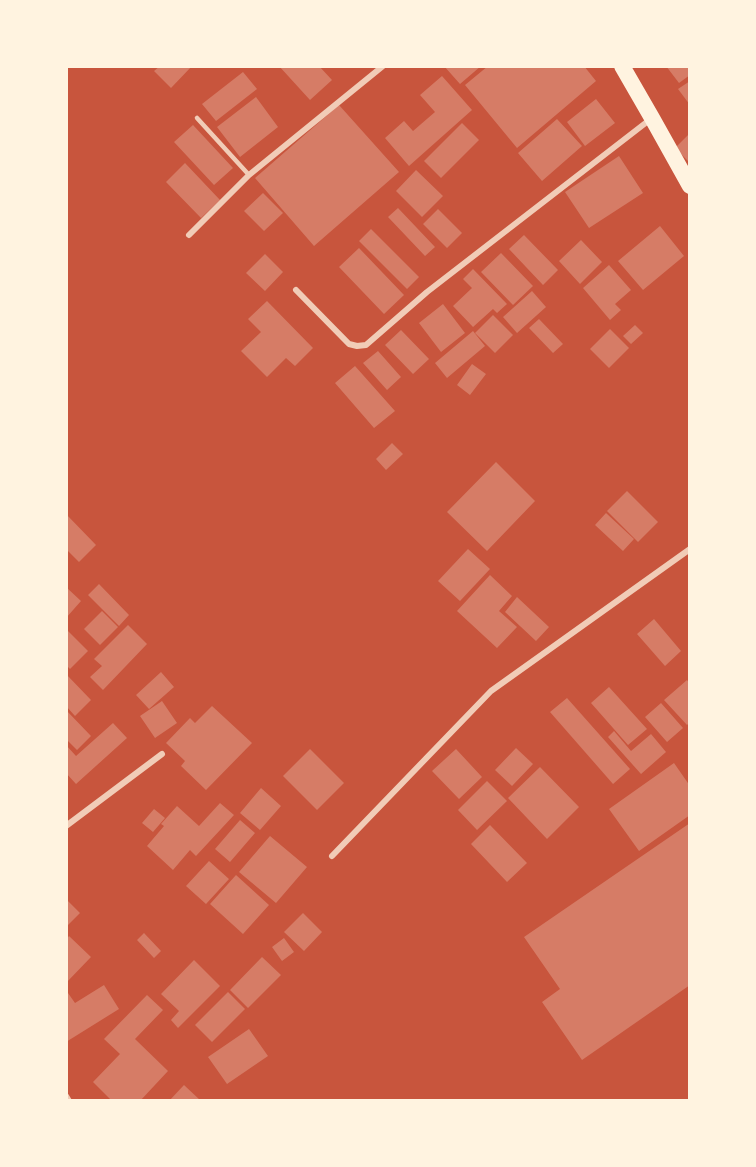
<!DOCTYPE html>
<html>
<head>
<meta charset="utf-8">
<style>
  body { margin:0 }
  #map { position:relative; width:756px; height:1167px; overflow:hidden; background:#c8553d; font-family:"Nunito Sans",sans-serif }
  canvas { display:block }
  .frame { position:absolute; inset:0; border:68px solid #fff3e0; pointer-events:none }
</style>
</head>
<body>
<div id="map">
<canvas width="756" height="1167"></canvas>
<div class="frame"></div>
</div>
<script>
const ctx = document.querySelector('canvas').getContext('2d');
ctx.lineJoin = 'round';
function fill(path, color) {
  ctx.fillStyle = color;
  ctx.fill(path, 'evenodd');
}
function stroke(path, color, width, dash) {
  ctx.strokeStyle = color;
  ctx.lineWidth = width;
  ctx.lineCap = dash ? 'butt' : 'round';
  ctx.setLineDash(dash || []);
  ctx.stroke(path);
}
fill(new Path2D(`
  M 160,66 L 192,66 L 171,88 L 154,71 Z
  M 279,66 L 319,66 L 332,80 L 310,100 Z
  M 444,66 L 481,66 L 460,84 Z
  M 488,66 L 584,66 L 596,81 L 517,148 L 465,85 Z
  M 666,66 L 690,66 L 690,75 L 679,83 Z
  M 243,72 L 257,89 L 216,121 L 202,104 Z
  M 442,76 L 472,110 L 409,166 L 385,138 L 404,121 L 413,131 L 435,112 L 420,95 Z
  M 690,81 L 690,105 L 678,89 Z
  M 256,97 L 278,127 L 240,157 L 217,127 Z
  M 596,99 L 615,123 L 585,146 L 567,122 Z
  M 339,105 L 399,172 L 314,246 L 255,178 Z
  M 557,119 L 582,146 L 542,181 L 518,153 Z
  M 462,123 L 479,140 L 441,178 L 424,161 Z
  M 193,125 L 233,168 L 214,185 L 174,142 Z
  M 689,134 L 690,135 L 690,163 L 675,148 Z
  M 619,156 L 643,193 L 589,228 L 565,192 Z
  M 185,163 L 220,200 L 201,218 L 166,182 Z
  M 416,170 L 443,196 L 422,217 L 396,191 Z
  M 263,193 L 283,213 L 264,231 L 244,211 Z
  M 398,208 L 435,247 L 425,256 L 388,217 Z
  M 438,209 L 462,233 L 447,248 L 423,224 Z
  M 660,226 L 684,256 L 643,290 L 618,261 Z
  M 371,229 L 419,277 L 407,289 L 359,241 Z
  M 524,235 L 558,270 L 543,285 L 509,249 Z
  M 581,240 L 602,262 L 580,284 L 559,261 Z
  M 359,248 L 404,295 L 384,314 L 339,267 Z
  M 501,253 L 533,286 L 513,305 L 481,272 Z
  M 265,254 L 283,272 L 265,291 L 246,273 Z
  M 609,265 L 631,290 L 615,304 L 621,310 L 610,320 L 583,288 Z
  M 473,269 L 507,304 L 497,313 L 493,309 L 473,327 L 453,306 L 472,288 L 463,279 Z
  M 532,291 L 546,307 L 517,333 L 503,317 Z
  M 267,301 L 313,348 L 295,366 L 286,358 L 267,377 L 241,351 L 261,332 L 248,319 Z
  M 443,304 L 465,333 L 441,352 L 419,323 Z
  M 493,315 L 513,335 L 495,353 L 475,333 Z
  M 539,319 L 563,344 L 553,353 L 529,328 Z
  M 635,325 L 643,333 L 631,344 L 623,336 Z
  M 610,329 L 629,348 L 609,368 L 590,349 Z
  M 401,330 L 429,359 L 413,374 L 385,345 Z
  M 473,331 L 485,346 L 447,378 L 435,363 Z
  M 378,351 L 401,377 L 387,390 L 363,363 Z
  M 472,364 L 486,374 L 470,395 L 457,385 Z
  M 355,366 L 395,411 L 374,428 L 335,383 Z
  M 392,443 L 403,454 L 386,470 L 376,459 Z
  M 496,462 L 535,501 L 487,551 L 447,512 Z
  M 627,491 L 658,522 L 638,542 L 607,511 Z
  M 606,513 L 634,539 L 623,551 L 595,525 Z
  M 66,514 L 96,545 L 79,562 L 66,549 Z
  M 468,549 L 490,569 L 460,601 L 438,581 Z
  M 490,575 L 512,596 L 499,611 L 517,627 L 497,648 L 457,611 Z
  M 99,584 L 129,615 L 119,626 L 88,595 Z
  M 66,587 L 81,601 L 66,618 Z
  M 517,597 L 549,627 L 536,641 L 505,612 Z
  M 102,611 L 118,627 L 100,645 L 84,629 Z
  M 654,619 L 681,651 L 665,666 L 637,634 Z
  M 128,625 L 147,644 L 103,690 L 90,677 L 102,666 L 94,659 Z
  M 66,629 L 88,651 L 70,669 L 66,665 Z
  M 161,672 L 174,687 L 149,709 L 136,695 Z
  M 66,674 L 91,700 L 75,716 L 66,706 Z
  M 687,680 L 690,684 L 690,722 L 687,725 L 664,700 Z
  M 609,687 L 647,729 L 628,745 L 591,703 Z
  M 567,698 L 630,769 L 613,784 L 550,712 Z
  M 162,701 L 177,723 L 155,738 L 140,716 Z
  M 661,703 L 683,728 L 667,742 L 645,717 Z
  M 212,706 L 252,743 L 206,790 L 181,766 L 185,761 L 166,743 L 190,718 L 195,723 Z
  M 66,710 L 91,736 L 77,750 L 66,739 Z
  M 113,723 L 127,738 L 76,784 L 66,773 L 66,745 L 76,756 Z
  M 614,731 L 631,751 L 651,734 L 666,752 L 641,774 L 608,737 Z
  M 516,748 L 533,764 L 512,786 L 495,770 Z
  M 310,749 L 344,783 L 317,810 L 283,776 Z
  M 456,749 L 482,777 L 459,799 L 432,771 Z
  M 674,763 L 690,786 L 690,815 L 639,851 L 609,809 Z
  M 540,767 L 579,807 L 547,839 L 508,798 Z
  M 487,781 L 507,801 L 477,830 L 458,810 Z
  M 261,788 L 281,806 L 260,830 L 240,813 Z
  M 220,803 L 234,815 L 196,856 L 190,850 L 173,870 L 147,846 L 164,826 L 161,824 L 177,806 L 199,826 Z
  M 154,809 L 165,818 L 153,832 L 142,823 Z
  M 240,820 L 255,833 L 230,862 L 215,849 Z
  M 690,823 L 690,985 L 582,1060 L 542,1002 L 560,989 L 524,937 Z
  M 490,825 L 527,863 L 507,882 L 471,844 Z
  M 270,836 L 307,867 L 276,903 L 239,872 Z
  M 209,861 L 229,879 L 206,904 L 186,886 Z
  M 236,875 L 269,905 L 243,934 L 210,904 Z
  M 66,899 L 80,913 L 66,927 Z
  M 303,913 L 322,932 L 304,951 L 284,932 Z
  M 144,933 L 161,951 L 154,958 L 137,940 Z
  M 69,936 L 91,957 L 66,983 L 66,940 Z
  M 284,938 L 294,952 L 282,961 L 272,947 Z
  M 262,957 L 281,975 L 248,1008 L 230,990 Z
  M 194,960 L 220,986 L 178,1028 L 171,1020 L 179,1011 L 161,994 Z
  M 104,985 L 119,1009 L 66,1042 L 66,994 L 68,993 L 75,1003 Z
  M 228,992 L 245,1009 L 212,1042 L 195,1025 Z
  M 147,995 L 163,1010 L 135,1039 L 168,1071 L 140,1101 L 112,1101 L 93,1082 L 120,1054 L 104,1039 Z
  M 249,1029 L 268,1056 L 227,1084 L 208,1057 Z
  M 184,1085 L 201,1101 L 169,1101 Z`), '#d67c66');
stroke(new Path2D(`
  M 197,118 L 249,175`), '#f1ccb7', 4.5);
stroke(new Path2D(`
  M 189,235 L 249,175 L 383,66
  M 296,290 L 349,344 L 357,346 L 366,345 L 427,292 L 652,118
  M 66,826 L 162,754
  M 332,856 L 491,691 L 690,549
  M 66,1096 L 69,1101`), '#f1ccb7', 6);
stroke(new Path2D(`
  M 622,66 L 652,118 L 690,186`), '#fff3e0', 16);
</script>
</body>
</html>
